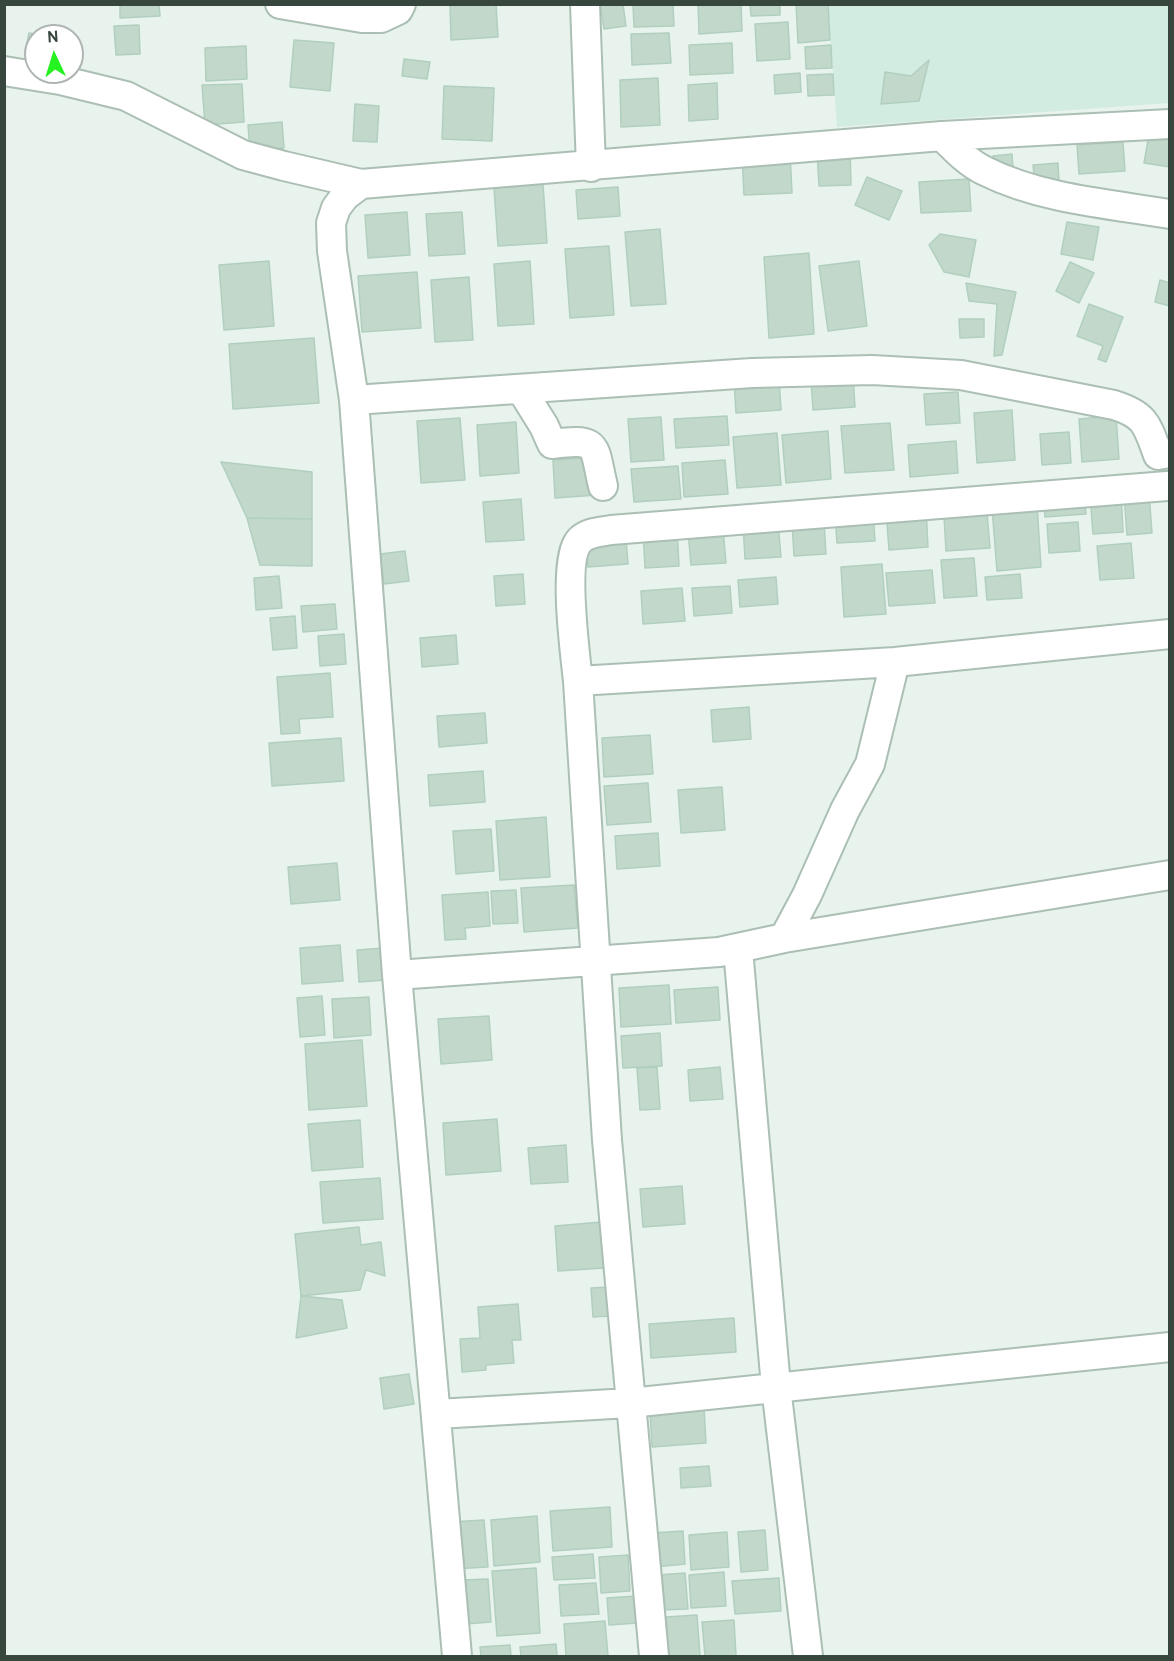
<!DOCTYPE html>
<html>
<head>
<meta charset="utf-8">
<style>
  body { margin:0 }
  #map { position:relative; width:1174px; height:1661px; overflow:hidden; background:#e8f3ee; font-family:Overpass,sans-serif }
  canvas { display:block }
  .frame { position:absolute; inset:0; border:6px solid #37473e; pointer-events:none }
  .north { position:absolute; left:24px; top:24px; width:60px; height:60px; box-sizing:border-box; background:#fff; border:2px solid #afb5b2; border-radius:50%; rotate:356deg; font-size:16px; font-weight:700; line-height:24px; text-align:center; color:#37473e }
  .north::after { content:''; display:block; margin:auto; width:21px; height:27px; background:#24f221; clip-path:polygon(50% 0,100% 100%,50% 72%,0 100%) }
</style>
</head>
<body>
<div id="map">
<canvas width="1174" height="1661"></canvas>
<div class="frame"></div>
<div class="north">N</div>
</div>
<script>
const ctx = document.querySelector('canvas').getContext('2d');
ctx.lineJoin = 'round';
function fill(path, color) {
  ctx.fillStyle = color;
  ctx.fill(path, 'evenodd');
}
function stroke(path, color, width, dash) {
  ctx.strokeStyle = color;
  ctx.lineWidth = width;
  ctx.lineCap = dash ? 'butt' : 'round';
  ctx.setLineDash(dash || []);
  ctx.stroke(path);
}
fill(new Path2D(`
  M 828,5 L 1169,5 L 1169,103 L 837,127 Z`), '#d3ece1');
const building = new Path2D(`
  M 120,4 L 159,4 L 160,16 L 120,18 Z
  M 450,4 L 496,4 L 498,37 L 451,40 Z
  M 600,4 L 623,4 L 626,26 L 604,29 Z
  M 633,4 L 673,4 L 674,26 L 634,27 Z
  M 698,4 L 741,4 L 742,31 L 699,34 Z
  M 750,4 L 780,4 L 780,15 L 751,16 Z
  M 796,4 L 828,4 L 830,40 L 798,43 Z
  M 788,22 L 790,59 L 757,61 L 755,24 Z
  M 139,25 L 140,54 L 116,55 L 114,26 Z
  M 29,33 L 45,36 L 36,36 L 36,56 L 25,54 Z
  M 669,33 L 671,63 L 632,65 L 631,34 Z
  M 294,40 L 334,43 L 330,91 L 290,87 Z
  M 732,43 L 733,73 L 690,75 L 689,45 Z
  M 831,45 L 832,68 L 806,69 L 805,47 Z
  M 246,46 L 247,79 L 206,81 L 205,48 Z
  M 404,59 L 430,62 L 427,79 L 402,76 Z
  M 929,60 L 919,101 L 881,104 L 885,72 L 911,76 Z
  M 800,73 L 801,92 L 775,94 L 774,75 Z
  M 833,74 L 834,95 L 808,96 L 807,75 Z
  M 658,78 L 660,125 L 621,127 L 620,80 Z
  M 717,83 L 718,119 L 689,121 L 688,85 Z
  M 242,84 L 244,122 L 205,125 L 202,85 Z
  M 444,86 L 494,88 L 492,141 L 442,139 Z
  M 355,104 L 379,106 L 377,142 L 353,141 Z
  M 282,122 L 284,148 L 250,151 L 248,125 Z
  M 1149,134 L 1170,137 L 1170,167 L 1144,163 Z
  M 1123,142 L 1125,171 L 1079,174 L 1077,145 Z
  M 850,148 L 851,185 L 819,186 L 817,150 Z
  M 790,152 L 792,193 L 744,195 L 742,155 Z
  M 1012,154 L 1013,168 L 994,169 L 993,156 Z
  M 1058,163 L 1059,182 L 1035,184 L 1033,165 Z
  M 867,177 L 902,191 L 889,220 L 855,205 Z
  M 969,179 L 971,211 L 921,213 L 919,182 Z
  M 543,184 L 547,243 L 498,246 L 494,188 Z
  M 618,187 L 620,216 L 578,219 L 576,190 Z
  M 407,212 L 410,255 L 368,258 L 365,215 Z
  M 462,212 L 465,254 L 429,256 L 426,214 Z
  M 1067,222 L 1099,227 L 1093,260 L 1061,254 Z
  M 660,229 L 666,304 L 631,306 L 625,232 Z
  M 940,234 L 976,240 L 969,277 L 944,272 L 929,245 Z
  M 609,246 L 614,315 L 570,318 L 565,249 Z
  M 809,253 L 814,334 L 769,338 L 764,257 Z
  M 269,261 L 274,326 L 224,330 L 219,265 Z
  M 530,261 L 534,324 L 498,326 L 494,264 Z
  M 859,261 L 867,326 L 828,331 L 819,266 Z
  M 1070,262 L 1094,273 L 1079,303 L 1056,291 Z
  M 417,272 L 421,328 L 362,332 L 358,276 Z
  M 469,277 L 473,340 L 435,342 L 431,280 Z
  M 1160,280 L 1170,283 L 1170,306 L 1155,302 Z
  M 966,283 L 1016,292 L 1002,355 L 994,356 L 997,304 L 969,301 Z
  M 1089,304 L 1123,317 L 1106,362 L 1098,359 L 1103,346 L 1077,336 Z
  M 959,319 L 984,319 L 984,337 L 960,338 Z
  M 314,338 L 319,403 L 233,409 L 229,344 Z
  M 853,376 L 855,407 L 813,410 L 811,379 Z
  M 779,377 L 781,410 L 736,413 L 734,380 Z
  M 958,392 L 960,423 L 926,425 L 924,394 Z
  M 1012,410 L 1015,460 L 977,463 L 974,413 Z
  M 727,416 L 729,445 L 676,448 L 674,419 Z
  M 1116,416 L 1119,459 L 1082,462 L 1079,419 Z
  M 661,417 L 664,460 L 631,462 L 628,419 Z
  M 460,418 L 465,480 L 421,483 L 417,421 Z
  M 516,422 L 519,473 L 480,476 L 477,425 Z
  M 890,423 L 894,470 L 845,473 L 841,426 Z
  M 828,431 L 831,479 L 786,483 L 782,435 Z
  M 1069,432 L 1071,463 L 1042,465 L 1040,434 Z
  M 777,433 L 781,485 L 737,488 L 733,437 Z
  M 956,441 L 958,473 L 910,477 L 908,445 Z
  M 594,457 L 597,495 L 555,498 L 553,460 Z
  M 725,460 L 728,494 L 684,497 L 682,463 Z
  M 221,462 L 312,472 L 312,519 L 247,518 Z
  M 678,466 L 681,499 L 634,502 L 631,469 Z
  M 1121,492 L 1123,532 L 1093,534 L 1090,494 Z
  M 1084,493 L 1086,514 L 1045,517 L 1043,496 Z
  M 1149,493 L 1152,533 L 1127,535 L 1124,495 Z
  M 521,499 L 524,540 L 486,542 L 483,502 Z
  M 1037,504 L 1041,567 L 997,571 L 992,508 Z
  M 926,508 L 928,547 L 889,550 L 886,511 Z
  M 873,512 L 875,541 L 837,543 L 835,515 Z
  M 987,513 L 990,548 L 946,551 L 944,516 Z
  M 247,518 L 312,519 L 312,566 L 260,565 Z
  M 824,521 L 826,554 L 794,556 L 792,523 Z
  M 1078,522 L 1080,551 L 1049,553 L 1047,524 Z
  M 778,523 L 781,557 L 745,559 L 743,525 Z
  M 677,528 L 679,566 L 645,568 L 643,530 Z
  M 723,528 L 726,563 L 691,565 L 688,531 Z
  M 626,538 L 628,564 L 588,567 L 586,540 Z
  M 1131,543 L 1134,578 L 1100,580 L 1097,546 Z
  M 405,551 L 409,581 L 384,584 L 380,554 Z
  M 974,558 L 977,596 L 944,598 L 941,560 Z
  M 882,564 L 886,614 L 844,617 L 841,567 Z
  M 932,570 L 935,603 L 889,606 L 886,573 Z
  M 523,574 L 525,604 L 496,606 L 494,576 Z
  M 1020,574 L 1022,598 L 987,600 L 985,577 Z
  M 279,576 L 282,608 L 256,610 L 254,578 Z
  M 776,577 L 778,604 L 740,607 L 738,580 Z
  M 730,586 L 732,613 L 694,616 L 692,588 Z
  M 682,588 L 685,621 L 643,624 L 641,591 Z
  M 335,604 L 337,629 L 303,632 L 301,606 Z
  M 295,616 L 297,648 L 273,650 L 270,618 Z
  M 344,634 L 346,664 L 320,666 L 318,636 Z
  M 456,635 L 458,664 L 422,667 L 420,638 Z
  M 330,673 L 333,717 L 299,719 L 300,733 L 281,734 L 277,677 Z
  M 749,707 L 751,739 L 713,742 L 711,710 Z
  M 485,713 L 487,743 L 439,747 L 437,716 Z
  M 650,735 L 653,774 L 604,777 L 602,738 Z
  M 341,738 L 344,781 L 272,786 L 269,743 Z
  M 483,771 L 485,802 L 430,806 L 428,775 Z
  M 648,783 L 651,822 L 607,825 L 604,786 Z
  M 722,787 L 725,830 L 681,833 L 678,790 Z
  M 546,817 L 550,877 L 500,880 L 496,821 Z
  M 491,829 L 494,871 L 456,874 L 453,831 Z
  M 658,833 L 660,866 L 617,869 L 615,836 Z
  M 337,863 L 340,900 L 291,904 L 288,867 Z
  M 574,885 L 578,928 L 524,932 L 521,888 Z
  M 516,890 L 518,923 L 493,924 L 491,891 Z
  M 488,892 L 490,926 L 465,928 L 466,939 L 445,940 L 442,895 Z
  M 340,945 L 343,981 L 302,984 L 300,948 Z
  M 383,948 L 386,980 L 359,982 L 357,950 Z
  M 669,985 L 671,1024 L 621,1027 L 619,988 Z
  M 718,987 L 720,1020 L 676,1023 L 674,990 Z
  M 322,996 L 325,1035 L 300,1037 L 297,998 Z
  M 369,997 L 371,1035 L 334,1038 L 332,999 Z
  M 489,1016 L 492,1060 L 441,1064 L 438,1019 Z
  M 660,1033 L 662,1066 L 623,1068 L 621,1036 Z
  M 362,1040 L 367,1106 L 309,1110 L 305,1044 Z
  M 657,1067 L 660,1109 L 640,1110 L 637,1068 Z
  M 720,1067 L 723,1099 L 690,1101 L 688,1070 Z
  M 497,1119 L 501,1171 L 446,1175 L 443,1123 Z
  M 360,1120 L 363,1167 L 312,1171 L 308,1124 Z
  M 566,1145 L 568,1182 L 531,1184 L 528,1148 Z
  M 380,1178 L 383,1219 L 323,1223 L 320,1182 Z
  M 682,1186 L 685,1224 L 643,1227 L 640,1189 Z
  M 601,1222 L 604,1268 L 558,1271 L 555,1226 Z
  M 359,1227 L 361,1245 L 381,1242 L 385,1276 L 366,1270 L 360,1290 L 301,1296 L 295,1234 Z
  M 609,1287 L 611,1316 L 593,1317 L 591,1288 Z
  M 301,1296 L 342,1300 L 347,1328 L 296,1338 Z
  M 518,1304 L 521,1340 L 512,1340 L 514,1363 L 486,1365 L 486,1370 L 462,1372 L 460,1339 L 480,1338 L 478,1307 Z
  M 734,1318 L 736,1352 L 651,1358 L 649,1324 Z
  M 409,1374 L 414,1404 L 384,1409 L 380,1378 Z
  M 704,1408 L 706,1443 L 652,1447 L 650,1412 Z
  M 709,1466 L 711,1486 L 681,1488 L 680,1468 Z
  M 610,1507 L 612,1547 L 553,1551 L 550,1511 Z
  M 537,1516 L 540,1562 L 494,1566 L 491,1520 Z
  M 484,1520 L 488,1567 L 453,1569 L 450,1522 Z
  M 765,1530 L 768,1570 L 741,1572 L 738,1532 Z
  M 683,1531 L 685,1564 L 655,1567 L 652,1533 Z
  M 727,1532 L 729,1567 L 691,1570 L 689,1535 Z
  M 593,1554 L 595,1578 L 554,1580 L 552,1557 Z
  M 628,1555 L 630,1591 L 601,1593 L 599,1557 Z
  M 536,1568 L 540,1633 L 497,1636 L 492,1571 Z
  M 724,1572 L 726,1606 L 691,1608 L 689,1575 Z
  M 685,1573 L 688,1609 L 660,1610 L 658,1575 Z
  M 779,1578 L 781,1611 L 735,1614 L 732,1581 Z
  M 488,1579 L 491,1622 L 466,1624 L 463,1580 Z
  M 596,1583 L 599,1614 L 561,1616 L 559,1585 Z
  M 636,1596 L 638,1623 L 609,1625 L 607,1598 Z
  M 697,1615 L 700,1656 L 669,1656 L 666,1617 Z
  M 734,1620 L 736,1656 L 705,1656 L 702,1622 Z
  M 605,1621 L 608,1656 L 566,1656 L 564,1624 Z
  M 556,1644 L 557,1656 L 521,1656 L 520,1647 Z
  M 510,1645 L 511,1656 L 481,1656 L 480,1647 Z`);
fill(building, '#c1d8cb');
stroke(building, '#b1cfbf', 1.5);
const minor = new Path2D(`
  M 280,4 L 362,18 L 381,18 L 398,10 L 401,4
  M 585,4 L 591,167
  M 4,71 L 60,80 L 126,96 L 243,155 L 284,166 L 361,184 L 942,136 L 1170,124
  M 942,136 C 955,149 968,163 985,171 C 1041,199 1109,204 1170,214
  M 361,184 L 345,196 L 336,208 L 331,223 L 332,251 L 354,400 L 397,975 L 457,1656
  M 521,389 L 544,426 L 552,444 C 600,438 593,444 603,486
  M 354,400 L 752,373 L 872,370 L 961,375 L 1114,405 C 1146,415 1147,425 1158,455 L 1170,453
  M 578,681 L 895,662 L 1170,634
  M 784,938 L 807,895 L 845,810 L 870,764 L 895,662
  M 738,949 L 776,1387 L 808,1656
  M 397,975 L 719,952 L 784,938 L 1170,875
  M 437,1414 L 630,1403 L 1170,1347
  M 654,1656 L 607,1140 L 578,681 C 575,653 562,558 580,540 C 588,532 600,532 611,530 L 1167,486`);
stroke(minor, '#abbfb4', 32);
stroke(minor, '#fff', 28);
</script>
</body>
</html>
